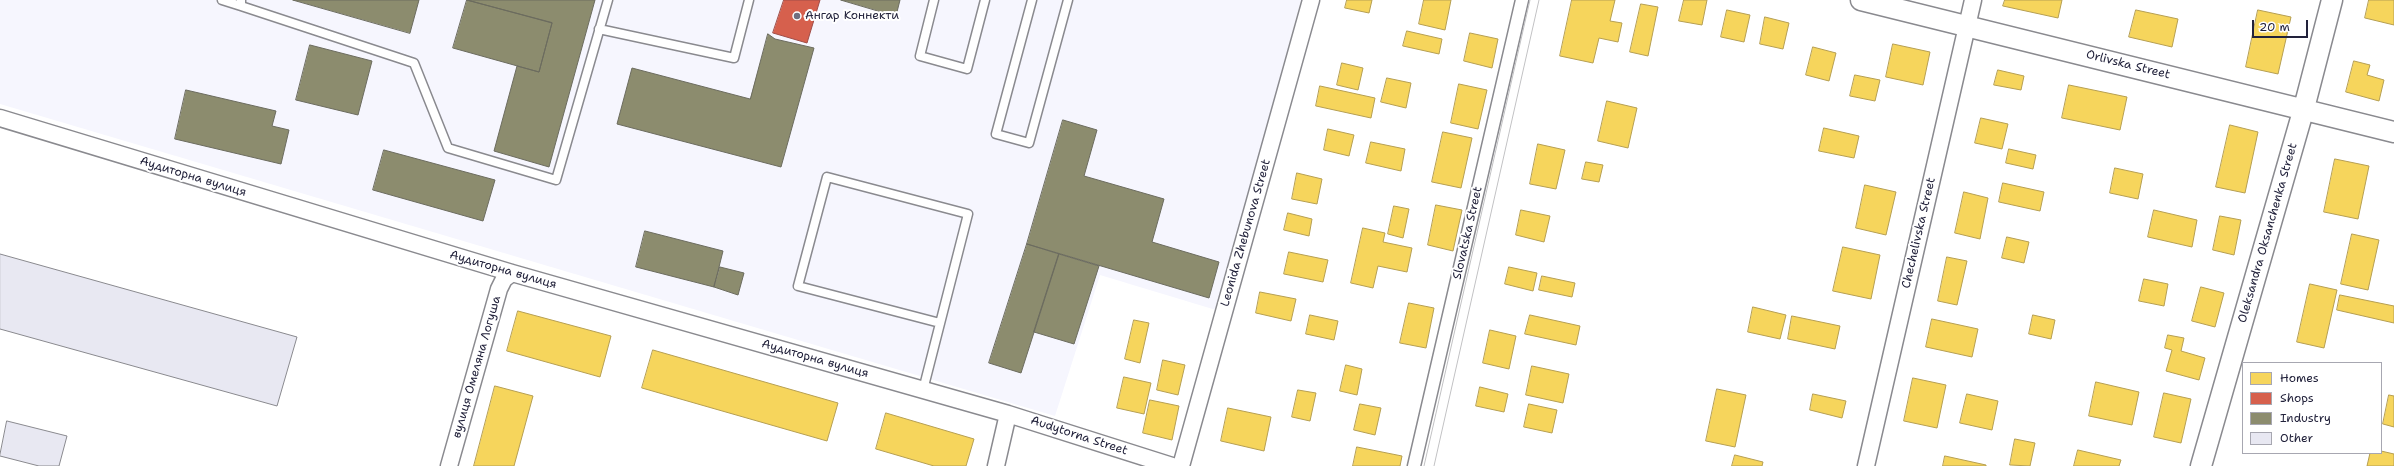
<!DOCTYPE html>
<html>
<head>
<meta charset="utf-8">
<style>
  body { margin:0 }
  #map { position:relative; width:2394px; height:466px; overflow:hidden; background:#fff; font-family:"Shantell Sans",sans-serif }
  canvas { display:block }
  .legend { position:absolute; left:2242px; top:362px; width:140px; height:92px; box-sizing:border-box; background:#fff; border:1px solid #a7a7b1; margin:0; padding:5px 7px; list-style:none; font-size:12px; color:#22223b }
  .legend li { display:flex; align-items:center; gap:8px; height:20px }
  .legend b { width:20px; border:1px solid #a7a7b1 }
  .scale { position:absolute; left:2252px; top:20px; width:56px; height:18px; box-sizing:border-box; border:2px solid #22223b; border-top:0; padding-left:5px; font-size:12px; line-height:14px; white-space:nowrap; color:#22223b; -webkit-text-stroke:3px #fff; paint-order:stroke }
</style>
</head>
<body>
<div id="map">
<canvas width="2394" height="466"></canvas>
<ul class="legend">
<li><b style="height:11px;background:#f6d55c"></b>Homes</li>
<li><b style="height:11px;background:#d6604d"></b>Shops</li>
<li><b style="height:11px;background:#8c8c6e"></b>Industry</li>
<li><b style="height:11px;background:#e8e8f2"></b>Other</li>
</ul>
<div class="scale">20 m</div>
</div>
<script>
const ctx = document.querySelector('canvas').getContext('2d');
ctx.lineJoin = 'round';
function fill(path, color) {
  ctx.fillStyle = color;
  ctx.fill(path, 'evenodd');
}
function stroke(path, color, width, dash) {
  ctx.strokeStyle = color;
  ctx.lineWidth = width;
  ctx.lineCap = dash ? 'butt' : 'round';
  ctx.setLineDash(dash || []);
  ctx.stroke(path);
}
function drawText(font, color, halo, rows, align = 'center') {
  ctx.font = font + ' "Shantell Sans",sans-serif';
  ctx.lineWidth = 4;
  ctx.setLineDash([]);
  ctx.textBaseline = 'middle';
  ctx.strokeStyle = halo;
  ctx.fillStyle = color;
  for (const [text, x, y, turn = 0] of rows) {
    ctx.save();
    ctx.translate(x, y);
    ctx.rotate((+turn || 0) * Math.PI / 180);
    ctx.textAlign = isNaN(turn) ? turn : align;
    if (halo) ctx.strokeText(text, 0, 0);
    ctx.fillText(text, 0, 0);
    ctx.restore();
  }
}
fill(new Path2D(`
  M 0,0 L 1301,0 L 1216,310 L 1100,275 L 1055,416 L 0,104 Z`), '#f6f6fe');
const homes = new Path2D(`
  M 1347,0 L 1372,0 L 1369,13 L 1345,8 Z
  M 1424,0 L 1451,0 L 1445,30 L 1419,24 Z
  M 1572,0 L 1615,0 L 1610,21 L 1622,23 L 1618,42 L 1599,38 L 1593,63 L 1560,56 Z
  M 1684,0 L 1707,0 L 1702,25 L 1679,21 Z
  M 2005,0 L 2062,0 L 2058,18 L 2003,6 Z
  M 2369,0 L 2394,0 L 2394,25 L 2365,18 Z
  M 1641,4 L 1658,7 L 1648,56 L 1630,52 Z
  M 1727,10 L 1750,15 L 1744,42 L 1721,37 Z
  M 2136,10 L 2178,19 L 2172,47 L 2129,37 Z
  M 2258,10 L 2291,17 L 2278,74 L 2246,67 Z
  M 1765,17 L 1789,23 L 1783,49 L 1760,44 Z
  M 1407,31 L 1442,39 L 1439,54 L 1403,46 Z
  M 1470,33 L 1498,39 L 1492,68 L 1464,61 Z
  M 1893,44 L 1930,52 L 1923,85 L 1886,77 Z
  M 1813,47 L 1836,53 L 1829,81 L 1806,75 Z
  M 2354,61 L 2370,65 L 2367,75 L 2384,80 L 2379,101 L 2346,92 Z
  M 1342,63 L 1363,68 L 1358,90 L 1337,85 Z
  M 1998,70 L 2024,76 L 2021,90 L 1994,85 Z
  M 1855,75 L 1880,80 L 1875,101 L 1850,96 Z
  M 1387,78 L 1411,83 L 1406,108 L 1381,102 Z
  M 1459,84 L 1487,90 L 1478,129 L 1451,123 Z
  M 2069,85 L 2127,97 L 2120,130 L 2062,118 Z
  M 1320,86 L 1375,98 L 1371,118 L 1316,106 Z
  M 1607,101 L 1637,108 L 1628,148 L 1598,141 Z
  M 1981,118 L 2008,124 L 2002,149 L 1975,143 Z
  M 2230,125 L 2258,132 L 2245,193 L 2216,187 Z
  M 1824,128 L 1859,136 L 1854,158 L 1819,151 Z
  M 1328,129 L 1354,135 L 1349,156 L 1324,150 Z
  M 1443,132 L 1472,138 L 1461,188 L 1432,182 Z
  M 1371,142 L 1405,149 L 1401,171 L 1366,163 Z
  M 1538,144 L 1565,150 L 1556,189 L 1530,184 Z
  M 2009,149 L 2036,155 L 2033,169 L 2006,163 Z
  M 2335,159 L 2369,166 L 2358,219 L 2324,212 Z
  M 1586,162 L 1603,165 L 1599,182 L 1582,179 Z
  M 2115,168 L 2143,174 L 2138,199 L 2110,193 Z
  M 1297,173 L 1322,179 L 1317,204 L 1292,199 Z
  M 2003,183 L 2044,192 L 2040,211 L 1999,202 Z
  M 1865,185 L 1896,192 L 1886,235 L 1856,228 Z
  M 1964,192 L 1988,198 L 1980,239 L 1955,233 Z
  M 1436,205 L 1462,210 L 1453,251 L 1428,245 Z
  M 1394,206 L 1409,209 L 1403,238 L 1388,234 Z
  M 1521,210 L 1550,216 L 1544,242 L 1516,235 Z
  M 2154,210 L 2197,220 L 2192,247 L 2148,237 Z
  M 1288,213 L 1312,219 L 1309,236 L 1284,230 Z
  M 2220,216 L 2241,220 L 2234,255 L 2213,250 Z
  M 1363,228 L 1385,233 L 1383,242 L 1412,248 L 1407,272 L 1378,266 L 1373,288 L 1351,283 Z
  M 2352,234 L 2379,240 L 2368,290 L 2341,284 Z
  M 2007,237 L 2029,242 L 2024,263 L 2002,258 Z
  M 1843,247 L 1880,255 L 1871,299 L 1833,291 Z
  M 1289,252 L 1328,260 L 1323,282 L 1284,274 Z
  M 1947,257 L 1967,261 L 1957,305 L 1938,301 Z
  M 1509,267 L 1537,273 L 1533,291 L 1505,284 Z
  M 1542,276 L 1575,283 L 1572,297 L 1539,290 Z
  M 2144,279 L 2168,284 L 2164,306 L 2139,301 Z
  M 2310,284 L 2337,290 L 2324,348 L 2297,342 Z
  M 2201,287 L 2224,293 L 2215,327 L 2192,321 Z
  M 1260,292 L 1296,299 L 1291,321 L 1256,313 Z
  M 2340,295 L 2394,306 L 2394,323 L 2337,310 Z
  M 1409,303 L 1434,308 L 1426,348 L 1400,343 Z
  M 1753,307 L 1786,315 L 1780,339 L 1748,332 Z
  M 518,311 L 611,336 L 600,377 L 507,351 Z
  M 1310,315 L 1338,321 L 1334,340 L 1306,334 Z
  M 1530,315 L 1580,326 L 1576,345 L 1525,334 Z
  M 2033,315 L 2055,320 L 2051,339 L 2029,334 Z
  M 1792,316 L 1840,326 L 1835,349 L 1788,339 Z
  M 1932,319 L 1978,329 L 1972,357 L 1926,347 Z
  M 1134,320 L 1149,323 L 1140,363 L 1125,359 Z
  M 1490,330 L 1516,336 L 1509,369 L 1483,363 Z
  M 2168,335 L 2184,338 L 2181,351 L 2205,358 L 2199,380 L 2166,371 L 2172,350 L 2165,348 Z
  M 653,350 L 838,403 L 827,441 L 642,388 Z
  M 1163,360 L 1185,365 L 1178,395 L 1157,390 Z
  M 1346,365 L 1362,369 L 1357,395 L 1340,391 Z
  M 1532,366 L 1569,374 L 1563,403 L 1526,395 Z
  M 1124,377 L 1151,383 L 1144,414 L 1117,408 Z
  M 1913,378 L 1946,385 L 1937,428 L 1904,421 Z
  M 2096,382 L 2139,392 L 2132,425 L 2089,416 Z
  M 495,386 L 533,396 L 514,466 L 474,466 Z
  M 1480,387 L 1508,394 L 1504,412 L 1476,406 Z
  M 1717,389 L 1746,395 L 1735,447 L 1706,441 Z
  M 1298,390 L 1316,393 L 1310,421 L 1292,417 Z
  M 2164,393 L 2191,399 L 2181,443 L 2154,437 Z
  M 1813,394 L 1846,401 L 1842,418 L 1810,410 Z
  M 1967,394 L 1998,401 L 1992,430 L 1960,423 Z
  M 2389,395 L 2394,396 L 2394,427 L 2383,424 Z
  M 1150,400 L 1179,406 L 1172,440 L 1143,433 Z
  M 1360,404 L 1381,408 L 1375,435 L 1354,430 Z
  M 1529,404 L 1557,410 L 1552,433 L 1524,427 Z
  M 1228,408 L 1271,417 L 1264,451 L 1221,441 Z
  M 886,413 L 974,439 L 966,466 L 934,466 L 876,449 Z
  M 2015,439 L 2035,443 L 2030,466 L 2010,465 Z
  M 1357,447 L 1402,456 L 1400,466 L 1353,466 Z
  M 2078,450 L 2121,460 L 2119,466 L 2074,466 Z
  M 2381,451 L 2394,454 L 2394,466 L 2367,466 L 2370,453 L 2381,453 Z
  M 1735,455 L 1763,462 L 1762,466 L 1732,466 Z
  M 1945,456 L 1986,465 L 1986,466 L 1943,466 Z`);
fill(homes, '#f6d55c');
stroke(homes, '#b69f52', 1);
const shops = new Path2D(`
  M 784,0 L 820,0 L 807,43 L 773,33 Z`);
fill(shops, '#d6604d');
stroke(shops, '#a04d48', 1);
const industry = new Path2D(`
  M 293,0 L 419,0 L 410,33 Z
  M 467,0 L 595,0 L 549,167 L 494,151 L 517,66 L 539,72 L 552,23 Z
  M 467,0 L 552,23 L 539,72 L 453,48 Z
  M 841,0 L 900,0 L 896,16 Z
  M 768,34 L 775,39 L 814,48 L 781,167 L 617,124 L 632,68 L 750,99 Z
  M 310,45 L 372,61 L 358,115 L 296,100 Z
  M 186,90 L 276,111 L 272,126 L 289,130 L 281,164 L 175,139 Z
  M 1063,120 L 1097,130 L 1084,176 L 1164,199 L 1152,242 L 1219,262 L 1209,298 L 1027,244 Z
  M 384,150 L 495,180 L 483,221 L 373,190 Z
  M 645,231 L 723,251 L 714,287 L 636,267 Z
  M 1027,244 L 1059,254 L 1021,373 L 989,363 Z
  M 1059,254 L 1099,266 L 1074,344 L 1034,332 Z
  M 720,267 L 744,273 L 738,295 L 714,287 Z`);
fill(industry, '#8c8c6e');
stroke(industry, '#6c6c5f', 1);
const building = new Path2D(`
  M 0,254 L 297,337 L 277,406 L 0,329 Z
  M 7,421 L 67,436 L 59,466 L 39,466 L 0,456 Z`);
fill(building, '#e8e8f2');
stroke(building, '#8a8a8f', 1);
const service = new Path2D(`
  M 222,0 L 241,6
  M 241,0 L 241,6 L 414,63 L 448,148 L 556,180 L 608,0
  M 934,0 L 920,56 L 967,69 L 985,0
  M 1032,0 L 996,134 L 1029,143 L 1068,0
  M 599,29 L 734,58 L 749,0
  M 923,390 L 968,214 L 827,177 L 798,286 L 940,323`);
const pedestrian = new Path2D(`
  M 1414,466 L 1522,0`);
const minor = new Path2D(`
  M 0,118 L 512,273 L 1008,414 L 1172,466
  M 449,466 L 499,289 L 504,279 L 512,273
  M 996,466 L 1008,414
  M 1181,466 L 1311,0
  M 1866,466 L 1973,0`);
const tertiary = new Path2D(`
  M 1861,0 L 2394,132
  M 2201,466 L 2304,108 L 2332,0`);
stroke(service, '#8a8a8f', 11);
stroke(pedestrian, '#8a8a8f', 15);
stroke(minor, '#8a8a8f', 19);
stroke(tertiary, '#8a8a8f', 23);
stroke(service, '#fff', 8);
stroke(pedestrian, '#fff', 12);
stroke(minor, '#fff', 16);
stroke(tertiary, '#fff', 20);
stroke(new Path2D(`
  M 1424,466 L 1530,0
  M 1434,466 L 1539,0`), '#c2c2c4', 1);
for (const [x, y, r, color] of [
  [797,16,4,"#6f6f80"]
]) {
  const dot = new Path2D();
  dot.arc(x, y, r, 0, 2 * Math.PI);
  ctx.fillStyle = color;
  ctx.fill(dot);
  stroke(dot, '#fff', 1.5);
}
drawText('12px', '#22223b', '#fff', [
  ["Ангар Коннекти",805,16]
], 'left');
drawText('12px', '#22223b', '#fff', [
  ["Orlivska Street",2128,65,14],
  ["Аудиторна вулиця",193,177,17],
  ["Leonida Zhebunova Street",1246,233,-74],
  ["Slovatska Street",1468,233,-77],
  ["Chechelivska Street",1919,233,-77],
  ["Oleksandra Oksanchenka Street",2268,233,-74],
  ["Аудиторна вулиця",503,270,16],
  ["Аудиторна вулиця",815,359,16],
  ["вулиця Омеляна Логуша",477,367,-74],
  ["Audytorna Street",1079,436,18]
]);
</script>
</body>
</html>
